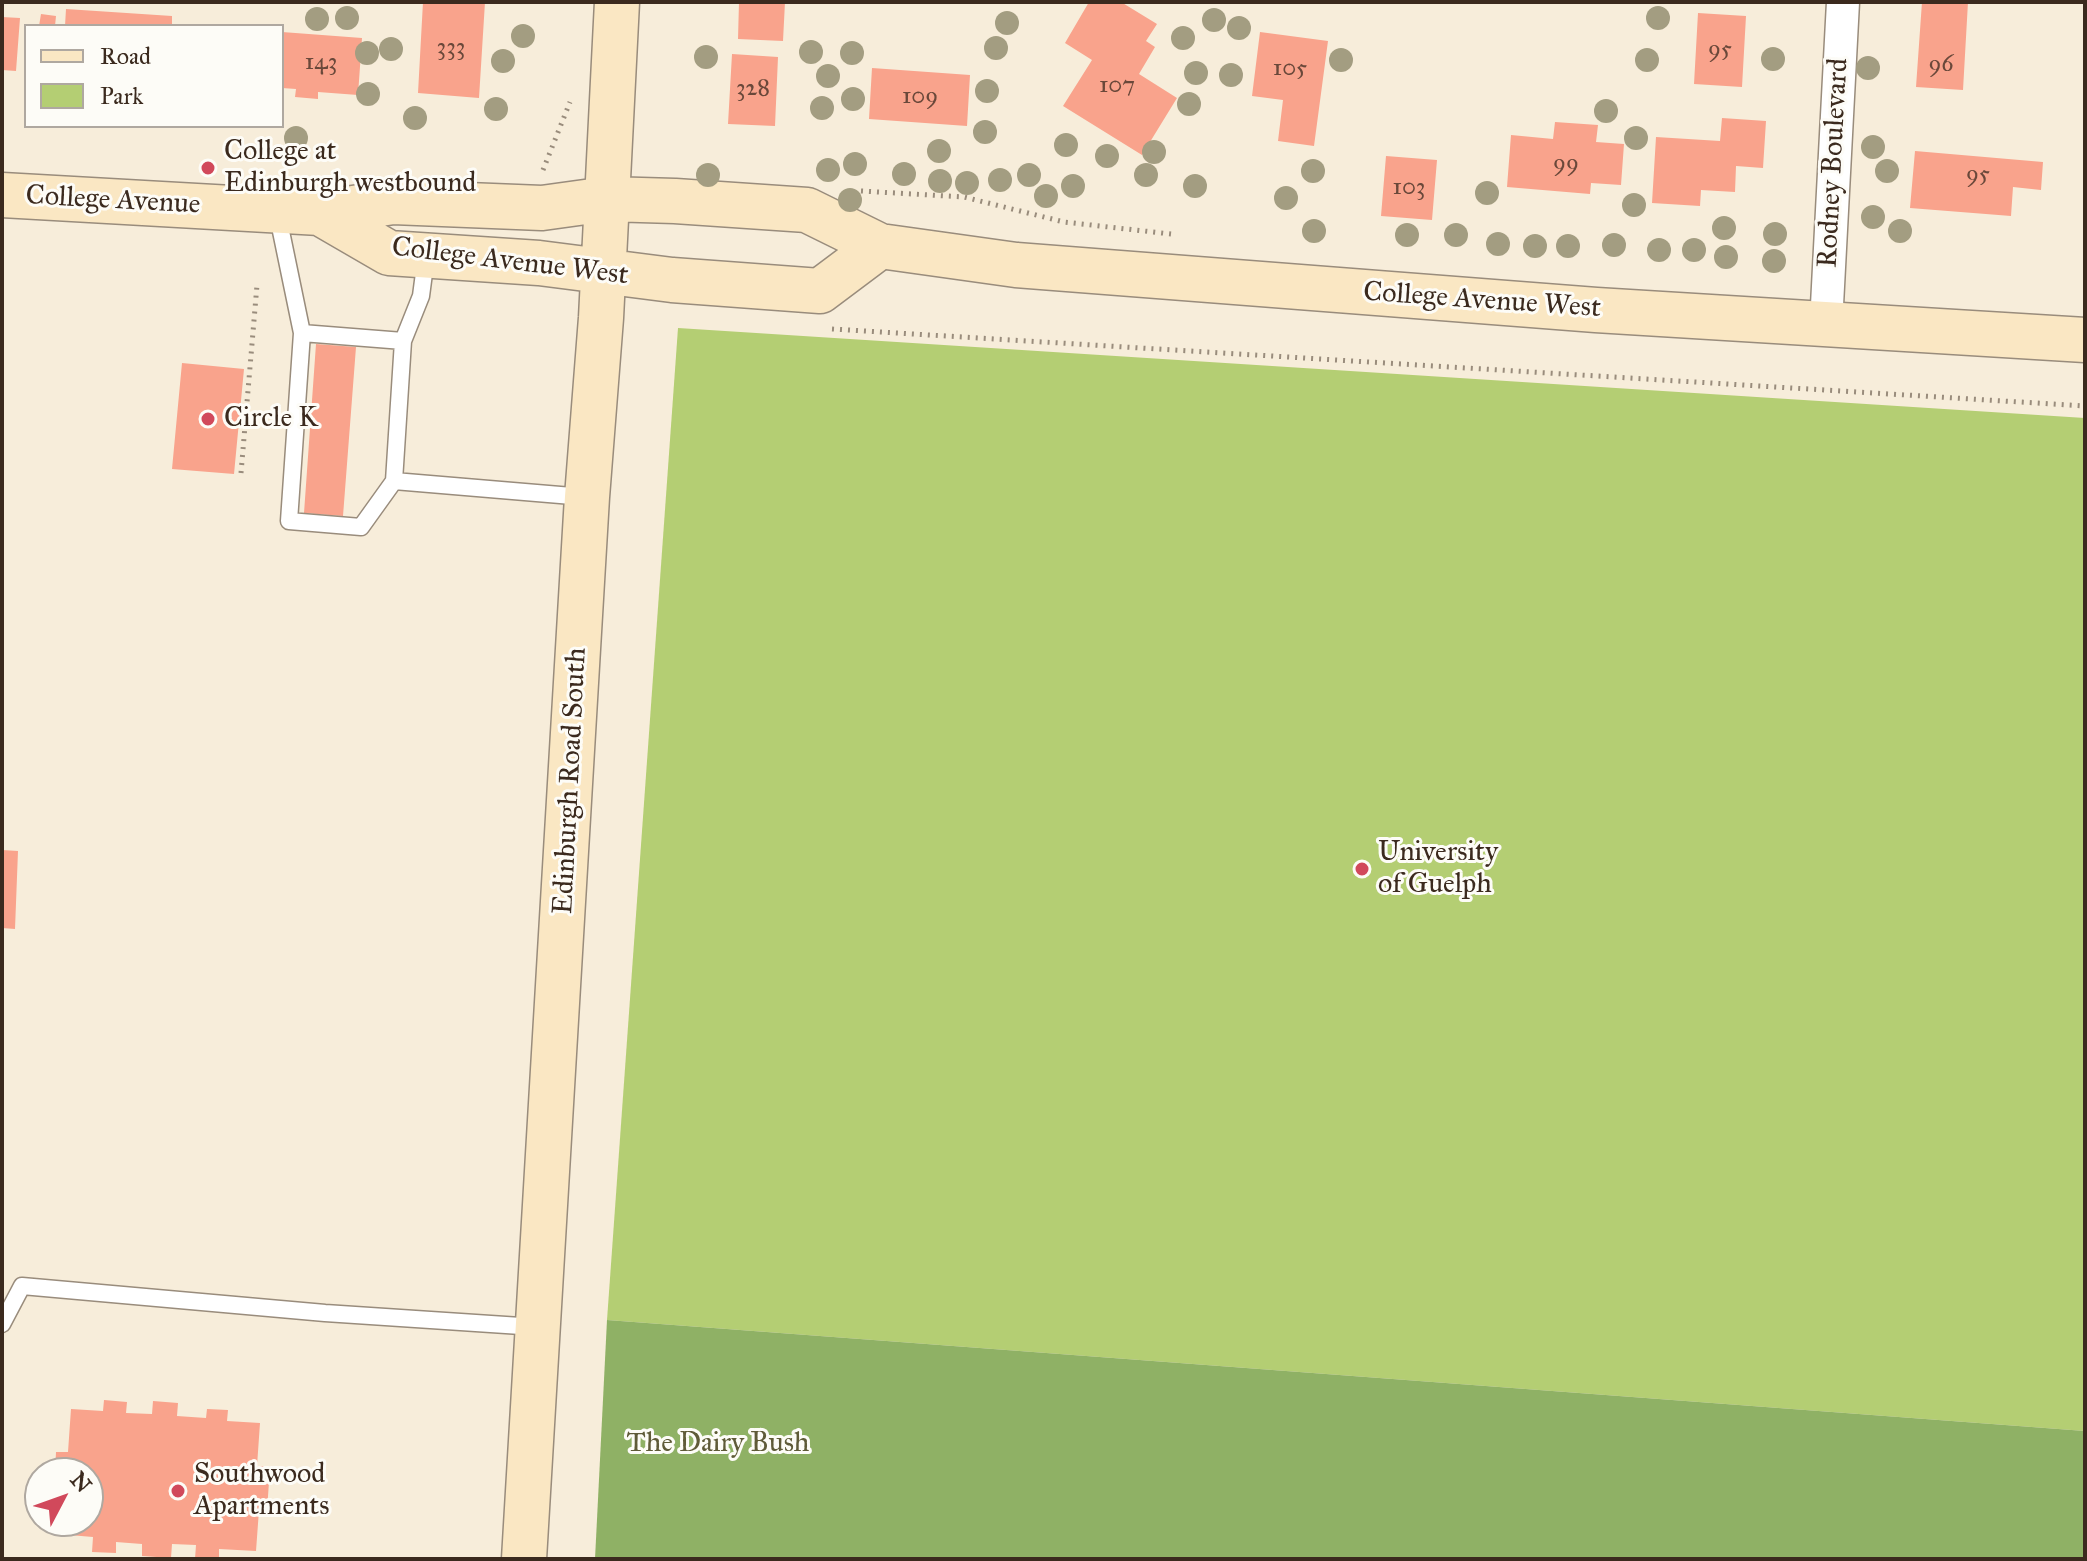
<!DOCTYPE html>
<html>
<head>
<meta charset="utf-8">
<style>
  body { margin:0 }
  #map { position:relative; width:2087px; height:1561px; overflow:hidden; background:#f7edda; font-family:"IM FELL Great Primer",serif }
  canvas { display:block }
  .frame { position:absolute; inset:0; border:4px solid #3b2a1e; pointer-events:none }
  .legend { position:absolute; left:24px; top:24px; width:260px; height:104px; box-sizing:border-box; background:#fdfcf7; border:2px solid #afa8a0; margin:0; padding:10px 14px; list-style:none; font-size:24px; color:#3b2a1e }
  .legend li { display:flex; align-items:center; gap:16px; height:40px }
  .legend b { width:40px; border:2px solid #afa8a0 }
  .north { position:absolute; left:24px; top:1457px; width:80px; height:80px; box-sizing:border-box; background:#fdfcf7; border:2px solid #afa8a0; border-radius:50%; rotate:49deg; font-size:22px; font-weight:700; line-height:32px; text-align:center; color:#3b2a1e }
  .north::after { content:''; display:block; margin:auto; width:28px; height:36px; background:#d1495b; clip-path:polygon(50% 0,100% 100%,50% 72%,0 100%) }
</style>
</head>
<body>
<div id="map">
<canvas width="2087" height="1561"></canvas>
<div class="frame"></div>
<ul class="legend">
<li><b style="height:10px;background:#fae7c3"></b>Road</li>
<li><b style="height:22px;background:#b4ce73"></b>Park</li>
</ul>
<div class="north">N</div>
</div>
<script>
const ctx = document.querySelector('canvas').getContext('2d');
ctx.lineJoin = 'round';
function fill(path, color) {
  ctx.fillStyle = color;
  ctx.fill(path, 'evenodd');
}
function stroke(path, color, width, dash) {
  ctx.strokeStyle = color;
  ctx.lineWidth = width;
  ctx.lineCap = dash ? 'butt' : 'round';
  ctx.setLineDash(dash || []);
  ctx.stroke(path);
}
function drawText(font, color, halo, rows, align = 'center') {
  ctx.font = font + ' "IM FELL Great Primer",serif';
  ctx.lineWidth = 6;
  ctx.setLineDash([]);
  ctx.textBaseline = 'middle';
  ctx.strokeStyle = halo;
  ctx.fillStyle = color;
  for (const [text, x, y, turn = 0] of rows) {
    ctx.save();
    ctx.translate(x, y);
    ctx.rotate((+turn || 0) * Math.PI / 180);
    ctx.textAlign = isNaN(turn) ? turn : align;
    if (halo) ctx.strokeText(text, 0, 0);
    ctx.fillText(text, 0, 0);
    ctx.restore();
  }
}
fill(new Path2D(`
  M 678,328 L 2085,418 L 2085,1431 L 607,1320 Z`), '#b4ce73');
fill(new Path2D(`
  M 607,1320 L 2085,1431 L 2085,1559 L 595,1559 Z`), '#8fb165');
fill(new Path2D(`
  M 423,2 L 485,2 L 479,98 L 418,93 Z
  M 739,2 L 785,2 L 783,41 L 738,39 Z
  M 1089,2 L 1121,2 L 1157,24 L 1146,41 L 1155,47 L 1139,74 L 1177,98 L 1142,155 L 1063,106 L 1092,60 L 1065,43 Z
  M 1922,2 L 1968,2 L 1963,90 L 1916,87 Z
  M 66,9 L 172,16 L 172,26 L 65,26 Z
  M 1698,13 L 1746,16 L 1742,87 L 1694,84 Z
  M 41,14 L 56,16 L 55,26 L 39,26 Z
  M 2,17 L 20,18 L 16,71 L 2,70 Z
  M 282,32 L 362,38 L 358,95 L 318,92 L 318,99 L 295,97 L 296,89 L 282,88 Z
  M 1260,32 L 1328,41 L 1314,146 L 1278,141 L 1283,100 L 1252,96 Z
  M 732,54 L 778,57 L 775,126 L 728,124 Z
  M 872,68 L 970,75 L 967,126 L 869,119 Z
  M 1722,118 L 1766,121 L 1763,168 L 1736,166 L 1735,192 L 1701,190 L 1700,206 L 1652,203 L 1656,137 L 1720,141 Z
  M 1555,122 L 1598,125 L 1596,142 L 1624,144 L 1621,185 L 1591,183 L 1590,194 L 1507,187 L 1511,135 L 1553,139 Z
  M 1915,151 L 2043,162 L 2041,190 L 2013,187 L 2011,216 L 1910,208 Z
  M 1386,156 L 1437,160 L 1432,220 L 1381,216 Z
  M 316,344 L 356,347 L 343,516 L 304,513 Z
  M 182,363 L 244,369 L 234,474 L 172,469 Z
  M 2,850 L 18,851 L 15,929 L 2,928 Z
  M 104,1400 L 127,1402 L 126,1413 L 152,1414 L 153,1401 L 178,1403 L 177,1416 L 206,1418 L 207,1409 L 228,1410 L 227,1421 L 260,1423 L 257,1466 L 270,1467 L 267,1511 L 259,1510 L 256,1551 L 219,1549 L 219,1559 L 195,1559 L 196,1545 L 172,1544 L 171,1558 L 142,1556 L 142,1544 L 116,1542 L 116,1553 L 92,1552 L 93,1537 L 57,1534 L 58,1521 L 88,1521 L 88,1473 L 55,1473 L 56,1452 L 68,1452 L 71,1409 L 103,1411 Z`), '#f9a38c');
const lane = new Path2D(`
  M 277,212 L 302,333 L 289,521 L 361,527 L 394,481 L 584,497
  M 302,333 L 403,341
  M 394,481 L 403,341 L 421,296 L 426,258
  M 2,1324 L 22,1286 L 325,1313 L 536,1327`);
const street = new Path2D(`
  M 1826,324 L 1843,2`);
const secondary = new Path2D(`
  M 2,195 L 320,213 L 393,202 L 542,208 L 607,199 L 675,201 L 807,210 L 880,246 L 1016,265 L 1596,310 L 2085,340
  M 320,213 L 389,253 L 539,263 L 672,280 L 820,291 L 880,246
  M 524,1559 L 587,497 L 601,318 L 617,2`);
stroke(lane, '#998c7c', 19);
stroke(street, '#998c7c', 35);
stroke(secondary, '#998c7c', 47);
stroke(new Path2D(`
  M 543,170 L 570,102
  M 861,191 L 964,197 L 1064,222 L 1171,234
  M 832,329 L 2085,406
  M 241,473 L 257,285`), '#998c7c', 5, [2, 6]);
stroke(lane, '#fff', 16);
stroke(street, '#fff', 32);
stroke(secondary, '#fae7c3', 44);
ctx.fillStyle = '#a39d81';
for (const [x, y] of [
  [347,18],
  [1658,18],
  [317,19],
  [1214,20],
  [1007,23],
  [1239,28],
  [523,36],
  [1183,38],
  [996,48],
  [391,49],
  [811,52],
  [367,53],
  [852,53],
  [706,57],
  [1773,59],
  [1341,60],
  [1647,60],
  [503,61],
  [1868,68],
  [1196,73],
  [1231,75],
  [828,76],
  [987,91],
  [368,94],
  [853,99],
  [1189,104],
  [822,108],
  [496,109],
  [1606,111],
  [415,118],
  [985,132],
  [296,138],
  [1636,138],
  [1066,145],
  [1873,147],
  [939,151],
  [1154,152],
  [1107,156],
  [855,164],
  [828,170],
  [1313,171],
  [1887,171],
  [904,174],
  [708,175],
  [1029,175],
  [1146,175],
  [1000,180],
  [940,181],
  [967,183],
  [1073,186],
  [1195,186],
  [1487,193],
  [1046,196],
  [1286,198],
  [850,200],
  [1634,205],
  [1873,217],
  [1724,228],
  [1314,231],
  [1900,231],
  [1775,234],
  [1407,235],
  [1456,235],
  [1498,244],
  [1614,245],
  [1535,246],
  [1568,246],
  [1659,250],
  [1694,250],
  [1726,257],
  [1774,261]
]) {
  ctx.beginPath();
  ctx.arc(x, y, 12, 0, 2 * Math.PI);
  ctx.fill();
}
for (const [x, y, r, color] of [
  [208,168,8,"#d1495b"],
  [208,419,8,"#d1495b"],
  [1362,869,8,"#d1495b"],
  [178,1491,8,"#d1495b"]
]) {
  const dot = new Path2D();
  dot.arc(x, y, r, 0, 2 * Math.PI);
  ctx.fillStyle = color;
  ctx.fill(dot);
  stroke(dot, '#fdfcf7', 3);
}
drawText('24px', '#6a483a', null, [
  ["333",451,48],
  ["95",1720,50],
  ["143",321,63],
  ["96",1941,65],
  ["105",1290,69],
  ["107",1117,86],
  ["328",753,89],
  ["109",920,97],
  ["99",1566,164],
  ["95",1978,175],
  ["103",1409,188]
]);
drawText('28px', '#3b2a1e', '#fdfcf7', [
  ["College at",224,152],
  ["Edinburgh westbound",224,184],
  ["Circle K",224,419],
  ["University",1378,853],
  ["of Guelph",1378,885],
  ["Southwood",194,1475],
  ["Apartments",194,1507]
], 'left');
drawText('28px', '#3b2a1e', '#fdfcf7', [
  ["Rodney Boulevard",1834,163,-87],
  ["College Avenue",113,201,3],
  ["College Avenue West",510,262,7],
  ["College Avenue West",1482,301,4],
  ["Edinburgh Road South",571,781,-87]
]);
drawText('28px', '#5f5b38', '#fdfcf7', [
  ["The Dairy Bush",718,1444]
]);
</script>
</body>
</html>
